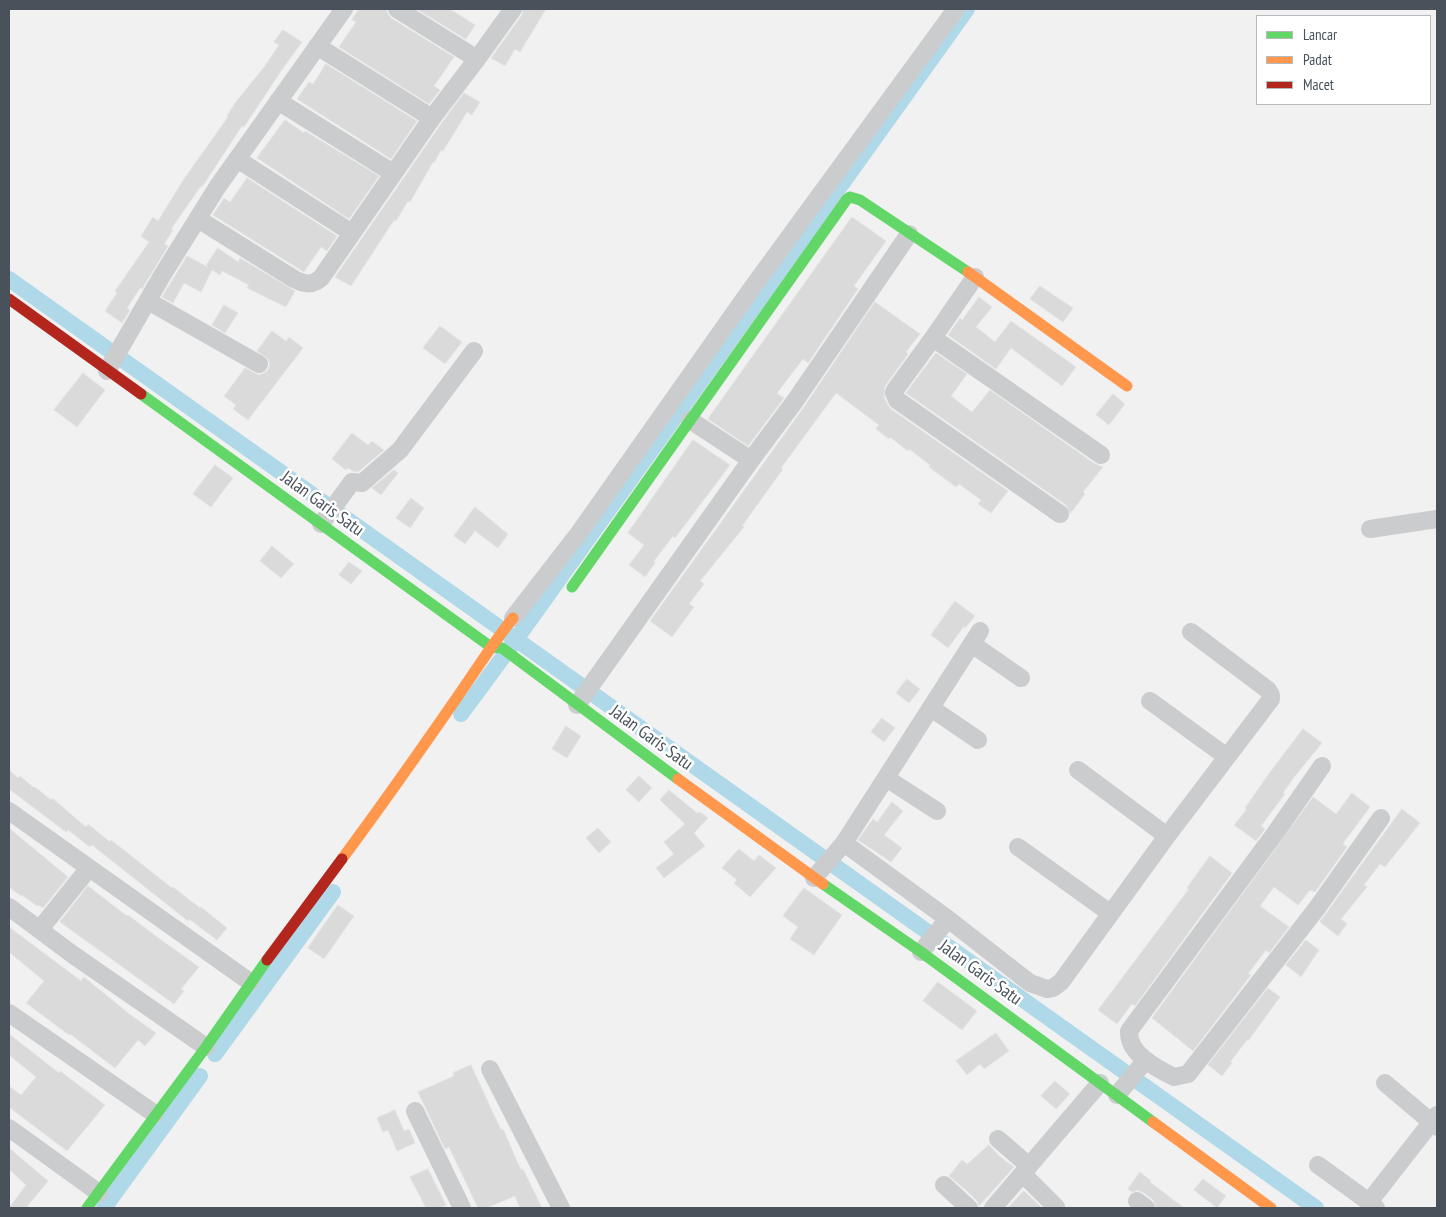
<!DOCTYPE html>
<html>
<head>
<meta charset="utf-8">
<style>
  body { margin:0 }
  #map { position:relative; width:1446px; height:1217px; overflow:hidden; background:#f1f1f1; font-family:"PT Sans Narrow",sans-serif }
  canvas { display:block }
  .frame { position:absolute; inset:0; border:10px solid #49525b; pointer-events:none }
  .legend { position:absolute; left:1256px; top:15px; width:175px; height:90px; box-sizing:border-box; background:#fff; border:1px solid #b6babd; margin:0; padding:6px 9px; list-style:none; font-size:15px; color:#49525b }
  .legend li { display:flex; align-items:center; gap:10px; height:25px }
  .legend b { width:25px; border:1px solid #b6babd }
</style>
</head>
<body>
<div id="map">
<canvas width="1446" height="1217"></canvas>
<div class="frame"></div>
<ul class="legend">
<li><b style="height:6px;background:#63d668"></b>Lancar</li>
<li><b style="height:6px;background:#ff974d"></b>Padat</li>
<li><b style="height:6px;background:#b3261e"></b>Macet</li>
</ul>
</div>
<script>
const ctx = document.querySelector('canvas').getContext('2d');
ctx.lineJoin = 'round';
function stroke(path, color, width, dash) {
  ctx.strokeStyle = color;
  ctx.lineWidth = width;
  ctx.lineCap = dash ? 'butt' : 'round';
  ctx.setLineDash(dash || []);
  ctx.stroke(path);
}
function fill(path, color) {
  ctx.fillStyle = color;
  ctx.fill(path, 'evenodd');
}
function drawText(font, color, halo, rows, align = 'center') {
  ctx.font = font + ' "PT Sans Narrow",sans-serif';
  ctx.lineWidth = 5;
  ctx.setLineDash([]);
  ctx.textBaseline = 'middle';
  ctx.strokeStyle = halo;
  ctx.fillStyle = color;
  for (const [text, x, y, turn = 0] of rows) {
    ctx.save();
    ctx.translate(x, y);
    ctx.rotate((+turn || 0) * Math.PI / 180);
    ctx.textAlign = isNaN(turn) ? turn : align;
    if (halo) ctx.strokeText(text, 0, 0);
    ctx.fillText(text, 0, 0);
    ctx.restore();
  }
}
stroke(new Path2D(`
  M 9,279 L 1316,1208
  M 461,714 L 512,645 L 967,9
  M 215,1054 L 333,892
  M 104,1208 L 200,1076`), '#afd9e8', 16);
const building = new Path2D(`
  M 359,9 L 386,9 L 388,14 L 391,18 L 454,57 L 434,86 L 440,90 L 429,104 L 339,47 L 356,22 L 352,20 Z
  M 417,9 L 450,9 L 475,25 L 466,39 Z
  M 523,9 L 546,9 L 520,52 L 515,49 L 505,66 L 491,58 L 522,15 Z
  M 283,30 L 302,42 L 281,71 L 244,127 L 242,126 L 202,187 L 201,186 L 171,229 L 173,230 L 164,244 L 168,246 L 142,289 L 140,288 L 127,308 L 130,310 L 122,323 L 105,311 L 117,293 L 115,291 L 149,242 L 141,236 L 153,217 L 158,221 L 184,179 L 228,117 L 227,116 L 235,103 L 265,66 L 279,45 L 274,42 Z
  M 326,64 L 417,121 L 391,159 L 297,99 L 309,82 L 313,84 Z
  M 464,93 L 480,102 L 472,115 L 467,112 L 443,151 L 441,150 L 434,163 L 433,162 L 410,202 L 408,201 L 396,221 L 394,220 L 351,286 L 335,277 L 441,124 Z
  M 285,120 L 304,133 L 305,131 L 379,176 L 349,219 L 257,158 Z
  M 247,178 L 337,236 L 327,251 L 321,247 L 304,272 L 213,215 L 224,198 L 230,202 Z
  M 852,217 L 886,241 L 854,286 L 858,289 L 808,363 L 803,359 L 777,393 L 784,398 L 748,446 L 708,419 Z
  M 218,248 L 238,262 L 240,258 L 295,291 L 286,307 L 247,288 L 249,285 L 222,271 L 220,275 L 212,270 L 201,292 L 184,283 L 173,303 L 162,297 L 187,256 L 208,267 L 206,266 Z
  M 1040,286 L 1073,308 L 1063,322 L 1030,299 Z
  M 979,297 L 992,307 L 976,327 L 995,342 L 1011,321 L 1076,367 L 1062,386 L 1011,348 L 996,369 L 948,335 L 960,318 L 962,320 Z
  M 875,302 L 920,334 L 906,352 L 908,354 L 885,386 L 884,397 L 888,405 L 891,409 L 1008,491 L 991,513 L 978,504 L 981,500 L 959,484 L 956,487 L 929,467 L 930,465 L 909,449 L 908,451 L 890,437 L 889,439 L 876,429 L 879,425 L 836,393 L 781,468 L 783,469 L 742,526 L 744,527 L 700,581 L 704,584 L 689,604 L 694,607 L 672,637 L 650,621 L 804,407 Z
  M 224,305 L 238,313 L 225,333 L 212,325 Z
  M 440,326 L 462,342 L 445,364 L 423,348 Z
  M 272,331 L 286,341 L 289,337 L 303,348 L 248,420 L 233,409 L 236,405 L 224,396 L 245,368 L 259,375 L 264,373 L 268,370 L 270,364 L 268,359 L 257,351 Z
  M 936,353 L 967,374 L 951,396 L 972,412 L 990,390 L 1095,464 L 1103,467 L 1083,492 L 1085,494 L 1070,514 L 1066,505 L 906,393 Z
  M 83,373 L 105,390 L 77,427 L 54,410 Z
  M 1113,394 L 1125,404 L 1109,425 L 1096,415 Z
  M 352,433 L 368,445 L 372,441 L 384,450 L 358,472 L 353,471 L 348,468 L 346,470 L 332,459 Z
  M 693,440 L 730,465 L 675,538 L 673,536 L 654,561 L 655,563 L 645,577 L 629,565 L 644,545 L 628,533 Z
  M 215,465 L 233,478 L 211,507 L 193,494 Z
  M 394,470 L 398,473 L 381,495 L 372,488 Z
  M 411,498 L 424,508 L 410,528 L 396,518 Z
  M 475,507 L 508,534 L 498,548 L 475,531 L 465,544 L 454,536 Z
  M 272,546 L 294,564 L 281,578 L 260,561 Z
  M 349,562 L 362,571 L 351,584 L 339,575 Z
  M 955,601 L 975,616 L 965,628 L 964,626 L 948,648 L 931,635 Z
  M 907,679 L 920,689 L 909,703 L 896,693 Z
  M 882,718 L 895,728 L 884,742 L 871,732 Z
  M 566,726 L 581,736 L 567,758 L 552,749 Z
  M 1303,729 L 1322,743 L 1295,776 L 1283,793 L 1285,794 L 1261,826 L 1265,829 L 1256,841 L 1234,825 L 1247,809 L 1245,808 L 1268,775 Z
  M 9,770 L 18,778 L 20,776 L 34,788 L 35,787 L 51,800 L 52,798 L 86,827 L 88,824 L 110,842 L 111,840 L 172,888 L 173,887 L 200,908 L 201,907 L 227,928 L 217,940 L 189,919 L 188,921 L 92,845 L 90,847 L 68,830 L 66,832 L 9,789 Z
  M 639,776 L 652,788 L 639,802 L 626,790 Z
  M 669,790 L 697,813 L 700,812 L 708,818 L 694,833 L 705,846 L 664,878 L 656,868 L 674,854 L 664,842 L 685,824 L 660,800 Z
  M 1352,793 L 1370,807 L 1344,842 L 1343,844 L 1347,847 L 1315,892 L 1310,890 L 1298,905 L 1274,887 L 1260,906 L 1289,927 L 1269,953 L 1266,950 L 1248,974 L 1251,975 L 1193,1051 L 1152,1018 L 1313,797 L 1336,814 Z
  M 892,802 L 903,811 L 884,835 L 902,848 L 891,862 L 858,840 L 873,819 L 877,822 Z
  M 1402,809 L 1420,823 L 1385,867 L 1380,864 L 1364,885 L 1367,887 L 1341,919 L 1347,924 L 1338,936 L 1320,922 Z
  M 9,828 L 68,877 L 43,908 L 38,905 L 37,906 L 22,895 L 21,896 L 9,887 Z
  M 598,828 L 611,842 L 599,853 L 586,838 Z
  M 739,849 L 754,861 L 759,855 L 776,868 L 750,897 L 734,883 L 737,880 L 722,868 Z
  M 1210,856 L 1232,873 L 1135,1006 L 1133,1004 L 1131,1005 L 1117,1024 L 1098,1010 L 1189,889 L 1187,888 Z
  M 88,886 L 127,916 L 128,915 L 157,937 L 199,967 L 181,989 L 184,991 L 174,1004 L 60,922 Z
  M 804,888 L 842,915 L 814,955 L 790,939 L 798,927 L 783,916 Z
  M 338,905 L 354,916 L 324,959 L 308,948 Z
  M 9,927 L 81,981 L 84,977 L 128,1013 L 156,1033 L 145,1046 L 138,1040 L 115,1068 L 70,1034 L 69,1035 L 26,1003 L 44,981 L 9,952 Z
  M 1306,940 L 1319,950 L 1301,977 L 1286,965 Z
  M 938,982 L 977,1011 L 962,1030 L 923,1001 Z
  M 1268,988 L 1280,997 L 1248,1041 L 1247,1040 L 1230,1062 L 1232,1063 L 1222,1076 L 1208,1065 Z
  M 996,1033 L 1009,1051 L 984,1069 L 980,1064 L 967,1075 L 956,1061 Z
  M 9,1034 L 59,1073 L 60,1071 L 105,1105 L 67,1151 L 9,1107 L 9,1086 L 21,1095 L 36,1077 L 9,1055 Z
  M 471,1065 L 501,1130 L 503,1129 L 521,1170 L 523,1169 L 542,1208 L 520,1208 L 515,1196 L 486,1208 L 478,1208 L 449,1147 L 445,1149 L 418,1092 L 454,1076 L 453,1073 Z
  M 1055,1081 L 1070,1094 L 1056,1109 L 1041,1096 Z
  M 395,1110 L 404,1131 L 409,1129 L 415,1143 L 397,1151 L 388,1130 L 383,1132 L 377,1118 Z
  M 989,1145 L 999,1156 L 1014,1167 L 979,1206 L 977,1201 L 967,1191 L 949,1176 L 962,1160 L 967,1164 Z
  M 9,1148 L 48,1181 L 26,1208 L 9,1208 L 26,1185 L 9,1169 Z
  M 428,1169 L 446,1205 L 439,1208 L 426,1208 L 410,1177 Z
  M 1140,1172 L 1151,1181 L 1150,1182 L 1184,1208 L 1156,1208 L 1153,1200 L 1144,1193 L 1138,1190 L 1132,1192 L 1128,1189 Z
  M 1203,1179 L 1226,1196 L 1217,1208 L 1194,1190 Z
  M 1024,1191 L 1042,1208 L 1008,1208 Z`);
fill(building, '#dadadb');
stroke(building, '#e2e3e3', 1);
stroke(new Path2D(`
  M 397,9 L 477,59
  M 317,46 L 432,118
  M 278,101 L 393,173
  M 237,159 L 352,233
  M 198,219 L 294,279 C 304,284 312,286 321,278 L 432,118 L 477,59 L 513,9
  M 975,277 L 933,338 L 1101,455
  M 148,301 L 259,364
  M 933,338 L 895,390 L 894,393 L 897,400 L 1060,514
  M 107,371 L 163,274 L 218,186 L 344,9
  M 690,420 L 751,460
  M 321,524 L 352,482 L 362,483 L 400,450 L 474,351
  M 1370,529 L 1437,519
  M 513,618 L 579,533 L 752,288 L 956,9
  M 972,644 L 1021,678
  M 1150,701 L 1227,757
  M 577,705 L 751,460 L 795,401 L 909,234
  M 931,708 L 978,740
  M 1322,766 L 1276,832 L 1129,1031 C 1128,1054 1156,1068 1174,1077 L 1188,1074 L 1317,908 L 1381,818
  M 1078,770 L 1167,836
  M 886,778 L 937,811
  M 9,811 L 250,982
  M 844,843 L 948,919 L 1030,983 L 1047,989 L 1053,988 L 1061,982 L 1167,836 L 1271,699 L 1271,695 L 1268,690 L 1191,632
  M 1018,847 L 1110,913
  M 814,878 L 844,843 L 980,631
  M 9,907 L 72,954 L 206,1047
  M 40,929 L 89,868
  M 921,952 L 948,919
  M 9,1013 L 155,1114
  M 490,1069 L 561,1208
  M 1385,1083 L 1437,1127
  M 1117,1095 L 1145,1061
  M 415,1111 L 462,1208
  M 9,1128 L 99,1193
  M 998,1139 L 1029,1166
  M 1318,1165 L 1369,1202
  M 1023,1174 L 1056,1207
  M 944,1185 L 969,1208
  M 1137,1201 L 1146,1208
  M 993,1208 L 1100,1083
  M 1376,1208 L 1369,1202 L 1437,1115`), '#cbccce', 18);
stroke(new Path2D(`
  M 141,394 L 491,647 L 502,648 L 678,779
  M 572,587 L 847,199 L 850,197 L 860,200 L 968,272
  M 823,884 L 921,952 L 1153,1122
  M 87,1208 L 206,1047 L 267,960`), '#63d668', 11);
stroke(new Path2D(`
  M 968,272 L 1127,386
  M 678,779 L 823,884
  M 342,859 C 382,805 420,751 458,696 C 476,670 493,643 513,618
  M 1153,1122 L 1271,1208`), '#ff974d', 11);
stroke(new Path2D(`
  M 9,299 L 141,394
  M 267,960 L 342,859`), '#b3261e', 11);
drawText('18px', '#49525b', '#fff', [
  ["Jalan Garis Satu",322,504,36],
  ["Jalan Garis Satu",651,738,36],
  ["Jalan Garis Satu",980,973,36]
]);
</script>
</body>
</html>
